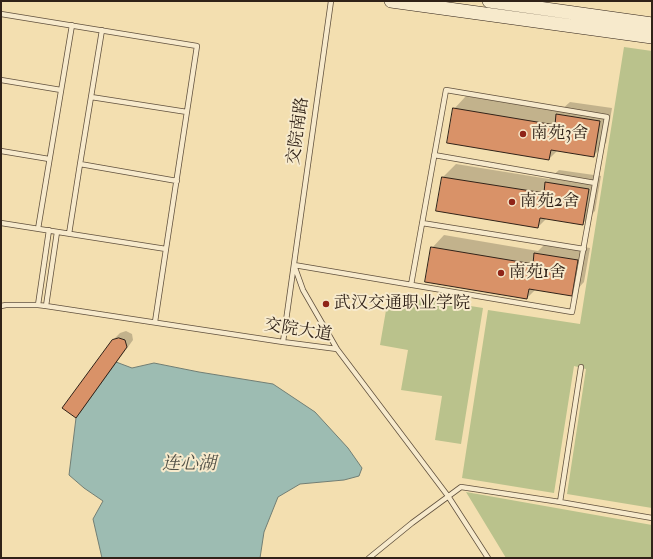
<!DOCTYPE html>
<html>
<head>
<meta charset="utf-8">
<style>
  body { margin:0 }
  #map { position:relative; width:653px; height:559px; overflow:hidden; background:#f3dfb0; font-family:"IM FELL Double Pica",serif }
  canvas { display:block }
  .frame { position:absolute; inset:0; border:2px solid #302218; pointer-events:none }
</style>
</head>
<body>
<div id="map">
<canvas width="653" height="559"></canvas>
<div class="frame"></div>
</div>
<script>
const ctx = document.querySelector('canvas').getContext('2d');
ctx.lineJoin = 'round';
function fill(path, color) {
  ctx.fillStyle = color;
  ctx.fill(path, 'evenodd');
}
function stroke(path, color, width, dash) {
  ctx.strokeStyle = color;
  ctx.lineWidth = width;
  ctx.lineCap = dash ? 'butt' : 'round';
  ctx.setLineDash(dash || []);
  ctx.stroke(path);
}
function drawText(font, color, halo, rows, align = 'center') {
  ctx.font = font + ' "IM FELL Double Pica","Noto Serif SC",serif';
  ctx.lineWidth = 4;
  ctx.setLineDash([]);
  ctx.textBaseline = 'middle';
  ctx.strokeStyle = halo;
  ctx.fillStyle = color;
  for (const [text, x, y, turn = 0] of rows) {
    ctx.save();
    ctx.translate(x, y);
    ctx.rotate((+turn || 0) * Math.PI / 180);
    ctx.textAlign = isNaN(turn) ? turn : align;
    if (halo) ctx.strokeText(text, 0, 0);
    ctx.fillText(text, 0, 0);
    ctx.restore();
  }
}
fill(new Path2D(`
  M 624,47 L 652,51 L 652,508 L 567,494 L 586,369 L 574,366 L 554,493 L 462,478 L 488,310 L 580,324 Z
  M 389,293 L 483,308 L 461,444 L 435,440 L 442,396 L 401,390 L 408,350 L 380,345 Z
  M 466,492 L 652,525 L 652,558 L 506,558 Z`), '#bac28c');
const water = new Path2D(`
  M 116,362 L 132,368 L 154,363 L 199,372 L 273,384 L 315,412 L 348,448 L 362,468 L 359,476 L 344,480 L 300,484 L 278,497 L 264,532 L 260,558 L 102,558 L 93,519 L 103,501 L 84,488 L 69,475 L 76,418 Z`);
fill(water, '#9dbcb2');
stroke(water, '#717e74', 1);
fill(new Path2D(`
  M 466,96 L 560,111 L 570,102 L 612,108 L 606,143 L 593,156 L 558,150 L 549,159 L 454,109 Z
  M 456,164 L 549,179 L 559,170 L 601,176 L 595,211 L 582,224 L 547,218 L 538,227 L 437,210 L 443,177 Z
  M 444,235 L 538,251 L 548,241 L 590,248 L 584,282 L 572,295 L 536,289 L 527,298 L 432,248 Z
  M 126,331 L 132,334 L 133,340 L 82,410 L 76,417 L 113,340 L 120,333 Z`), '#0003');
const building = new Path2D(`
  M 453,108 L 555,125 L 556,114 L 600,121 L 594,157 L 551,150 L 549,160 L 447,143 Z
  M 442,177 L 544,193 L 545,182 L 589,189 L 583,225 L 540,218 L 538,228 L 436,211 Z
  M 431,247 L 533,264 L 534,253 L 578,260 L 572,296 L 529,289 L 527,299 L 425,282 Z
  M 119,338 L 125,340 L 127,347 L 76,418 L 62,408 L 112,340 Z`);
fill(building, '#d99268');
stroke(building, '#302218', 1);
const lane = new Path2D(`
  M 1,14 L 197,46 L 166,249
  M 102,30 L 91,97 L 187,112
  M 1,80 L 61,90
  M 91,97 L 80,164 L 177,181
  M 1,151 L 49,159
  M 434,155 L 595,183
  M 1,223 L 166,249 L 155,322
  M 422,223 L 584,249
  M 38,229 L 72,25
  M 69,234 L 80,164
  M 411,285 L 446,90 L 607,117 L 572,312 L 294,265 L 303,290 L 337,349 L 448,496 L 488,558
  M 38,305 L 49,230
  M 1,306 L 6,305 L 38,305 L 46,306 L 283,342 L 337,349
  M 46,306 L 57,232
  M 283,342 L 331,1
  M 560,502 L 581,367
  M 369,558 L 412,523 L 461,487 L 560,502 L 652,518`);
const secondary = new Path2D(`
  M 391,1 L 652,37
  M 489,1 L 652,24`);
stroke(lane, '#61513e', 6);
stroke(secondary, '#302218', 14);
stroke(lane, '#f7eacc', 4.5);
stroke(secondary, '#f7eacc', 13);
for (const [x, y, r, color] of [
  [523,134,4,"#8f2418"],
  [512,202,4,"#8f2418"],
  [501,273,4,"#8f2418"],
  [326,304,4,"#8f2418"]
]) {
  const dot = new Path2D();
  dot.arc(x, y, r, 0, 2 * Math.PI);
  ctx.fillStyle = color;
  ctx.fill(dot);
  stroke(dot, '#f7eacc', 1.5);
}
drawText('17px', '#302218', '#f7eacc', [
  ["交院南路",299,131,-82],
  ["交院大道",298,331,9]
]);
drawText('17px', '#302218', '#f7eacc', [
  ["南苑3舍",531,134],
  ["南苑2舍",520,202],
  ["南苑1舍",509,273],
  ["武汉交通职业学院",334,304]
], 'left');
drawText('italic 18px', '#515046', '#f7eacc', [
  ["连心湖",189,465]
]);
</script>
</body>
</html>
